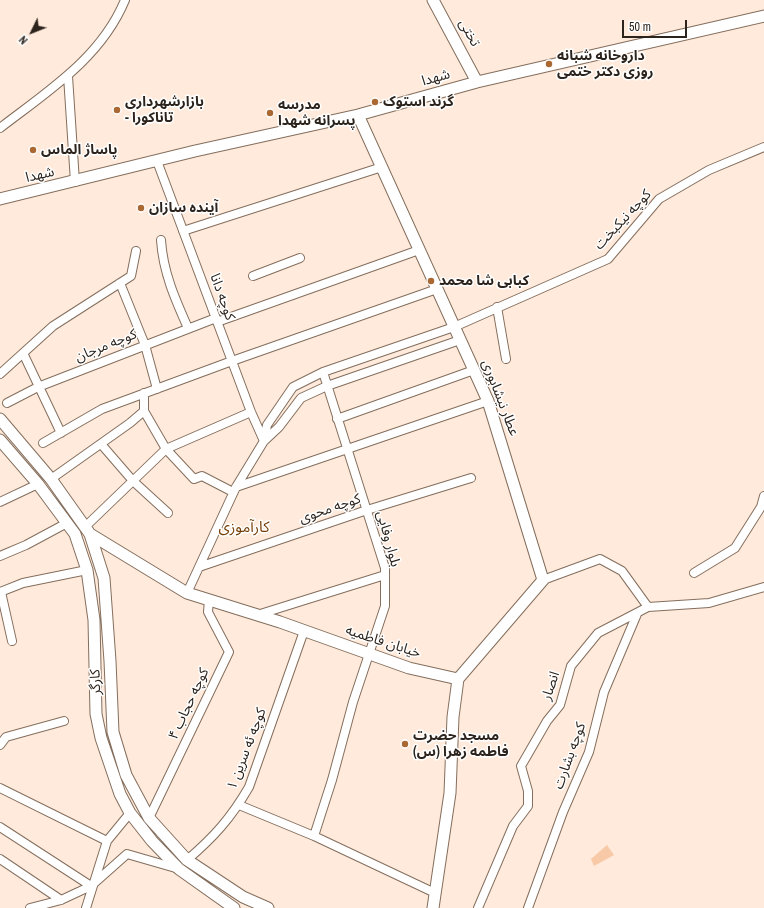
<!DOCTYPE html>
<html>
<head>
<meta charset="utf-8">
<style>
  body { margin:0 }
  #map { position:relative; width:764px; height:908px; overflow:hidden; background:#ffeadb; font-family:"Archivo Narrow",sans-serif }
  canvas { display:block }
  .north { position:absolute; left:12px; top:12px; width:40px; height:40px; -webkit-text-stroke:3px #fff; paint-order:stroke; rotate:227deg; font-size:11px; font-weight:700; line-height:16px; text-align:center; color:#2c231c }
  .north::after { content:''; display:block; margin:auto; width:14px; height:18px; background:#2c231c; clip-path:polygon(50% 0,100% 100%,50% 72%,0 100%) }
  .scale { position:absolute; left:622px; top:20px; width:65px; height:18px; box-sizing:border-box; border:2px solid #2c231c; border-top:0; padding-left:5px; font-size:12px; line-height:14px; white-space:nowrap; color:#2c231c; -webkit-text-stroke:3px #fff; paint-order:stroke }
</style>
</head>
<body>
<div id="map">
<canvas width="764" height="908"></canvas>
<div class="north">N</div>
<div class="scale">50 m</div>
</div>
<script>
const ctx = document.querySelector('canvas').getContext('2d');
ctx.lineJoin = 'round';
function fill(path, color) {
  ctx.fillStyle = color;
  ctx.fill(path, 'evenodd');
}
function stroke(path, color, width, dash) {
  ctx.strokeStyle = color;
  ctx.lineWidth = width;
  ctx.lineCap = dash ? 'butt' : 'round';
  ctx.setLineDash(dash || []);
  ctx.stroke(path);
}
function drawText(font, color, halo, rows, align = 'center') {
  ctx.font = font + ' "Archivo Narrow","Noto Sans Arabic",sans-serif';
  ctx.lineWidth = 3;
  ctx.setLineDash([]);
  ctx.textBaseline = 'middle';
  ctx.strokeStyle = halo;
  ctx.fillStyle = color;
  for (const [text, x, y, turn = 0] of rows) {
    ctx.save();
    ctx.translate(x, y);
    ctx.rotate((+turn || 0) * Math.PI / 180);
    ctx.textAlign = isNaN(turn) ? turn : align;
    if (halo) ctx.strokeText(text, 0, 0);
    ctx.fillText(text, 0, 0);
    ctx.restore();
  }
}
fill(new Path2D(`
  M 607,845 L 614,855 L 594,866 L 591,859 Z`), '#f7c9a7');
const street = new Path2D(`
  M 68,76 L 75,182
  M 0,128 C 48,91 101,58 125,0
  M 157,161 L 251,412 L 264,441
  M 183,231 L 382,167
  M 161,240 C 163,272 175,299 188,328
  M 253,276 L 300,258
  M 120,283 L 145,345 L 157,389
  M 497,307 L 506,359
  M 217,322 L 419,250
  M 23,353 L 61,433
  M 0,374 L 53,326 L 131,276 L 136,251
  M 7,403 L 38,387 L 216,318
  M 144,411 L 166,449 L 194,479 L 202,476 L 233,492
  M 337,419 L 474,370
  M 264,441 L 267,425 L 293,387 L 323,372 L 454,327 L 608,259 L 659,199 L 709,170 L 764,147
  M 43,443 L 102,409 L 232,361 L 437,289
  M 101,444 L 133,481 L 168,513
  M 51,479 L 130,423 L 144,411 L 144,393
  M 236,487 L 488,401
  M 0,502 L 38,484
  M 86,526 L 166,449 L 251,412
  M 0,556 L 26,545 L 67,523
  M 199,567 L 367,510 L 471,478
  M 694,573 L 735,548 L 761,507 L 764,496
  M 543,580 L 600,559 L 622,571 L 648,607
  M 0,592 L 23,583 L 87,570
  M 1,592 L 12,641
  M 187,593 L 236,487 L 264,441 L 279,427 L 301,398 L 327,386 L 460,340
  M 257,615 L 385,575
  M 0,745 L 6,737 L 64,721
  M 0,788 L 107,841
  M 239,805 L 314,836 L 435,893
  M 149,818 L 229,652 L 208,612 L 209,600
  M 0,827 L 91,886
  M 314,836 L 332,780 L 353,702 L 385,606 L 385,568 L 323,372
  M 0,859 L 61,900
  M 187,860 C 214,837 231,818 249,787 L 304,631
  M 30,908 L 61,900 L 91,886 L 127,854 L 179,869
  M 86,908 L 107,841 L 130,813
  M 478,908 L 513,826 L 528,806 L 528,791 L 521,766 L 547,721 L 560,705 L 571,666 L 598,633 L 648,607 L 709,603 L 764,587
  M 528,908 L 563,812 L 589,752 L 604,692 L 637,614`);
const secondary = new Path2D(`
  M 433,0 L 477,82
  M 358,115 L 488,401 L 543,580 L 458,679
  M 0,199 L 195,151 L 358,115 L 477,82 L 764,16
  M 0,419 L 51,479 L 90,534 L 104,578 L 110,661 L 113,732 L 126,775 L 149,818 L 187,860 L 243,897 L 268,908
  M 0,440 L 38,484 L 75,534 L 87,570 L 94,620 L 96,714 L 101,738 L 120,794 L 130,813 L 152,841 L 179,869 L 234,908
  M 90,534 L 187,593 L 280,622 L 409,668 L 458,679
  M 433,908 L 450,793 L 453,717 L 458,679`);
stroke(street, '#846e5d', 10);
stroke(secondary, '#846e5d', 13);
stroke(street, '#fff', 8);
stroke(secondary, '#fff', 11);
for (const [x, y, r, color] of [
  [549,64,4,"#aa6933"],
  [375,102,4,"#aa6933"],
  [117,110,4,"#aa6933"],
  [270,113,4,"#aa6933"],
  [33,150,4,"#aa6933"],
  [141,208,4,"#aa6933"],
  [431,281,4,"#aa6933"],
  [405,744,4,"#aa6933"]
]) {
  const dot = new Path2D();
  dot.arc(x, y, r, 0, 2 * Math.PI);
  ctx.fillStyle = color;
  ctx.fill(dot);
  stroke(dot, '#fff', 1.5);
}
drawText('14px', '#2c231c', '#fff', [
  ["تختی",469,33,61],
  ["شهدا",436,78,-16],
  ["شهدا",40,175,-13],
  ["کوچه نیکبخت",623,220,-47],
  ["کوچه دانا",222,297,70],
  ["کوچه مرجان",106,346,-22],
  ["عطار نیشابوری",500,398,69],
  ["کوچه محوی",330,509,-19],
  ["بلوار وفایی",388,539,75],
  ["خیابان فاطمیه",383,642,18],
  ["کارگر",96,682,-92],
  ["انصار",551,686,-71],
  ["کوچه حجاب ۴",189,704,-65],
  ["کوچه ئه سرین ۱",247,749,-69],
  ["کوچه بشارت",570,756,-70]
]);
drawText('bold 14px', '#2c231c', '#fff', [
  ["داروخانه شبانه",557,56],
  ["روزی دکتر ختمی",557,72],
  ["بازارشهرداری",125,102],
  ["- تاناکورا",125,118],
  ["گرند استوک",383,102],
  ["مدرسه",278,105],
  ["پسرانه شهدا",278,121],
  ["پاساژ الماس",41,150],
  ["آینده سازان",149,208],
  ["کبابی شا محمد",439,281],
  ["مسجد حضرت",413,736],
  ["فاطمه زهرا (س)",413,752]
], 'left');
drawText('15px', '#763e04', '#fff', [
  ["کارآموزی",244,528]
]);
</script>
</body>
</html>
